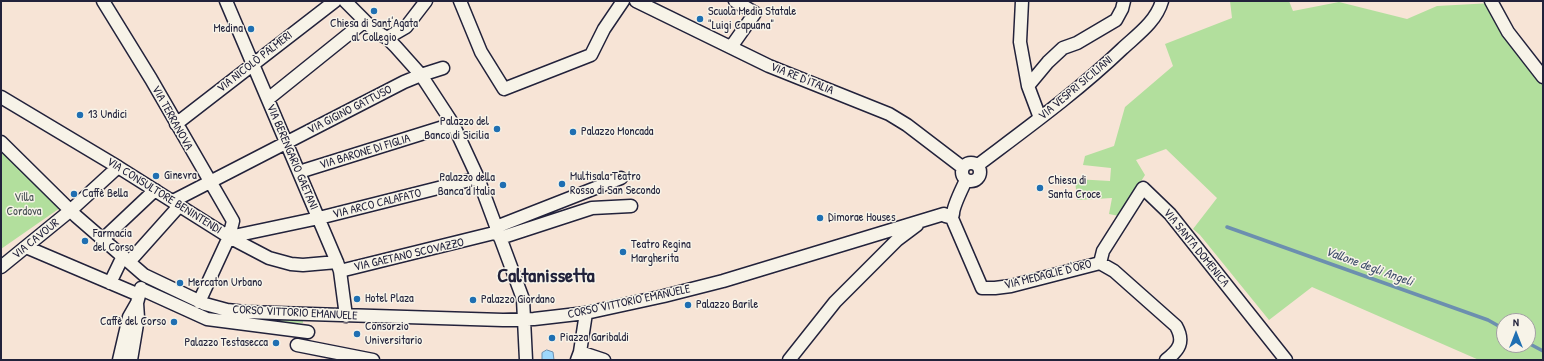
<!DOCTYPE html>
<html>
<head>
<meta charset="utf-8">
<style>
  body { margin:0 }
  #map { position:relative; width:1544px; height:361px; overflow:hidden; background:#f7e4d6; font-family:"Patrick Hand",sans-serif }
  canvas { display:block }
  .frame { position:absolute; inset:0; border:2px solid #22223b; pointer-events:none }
  .north { position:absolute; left:1496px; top:313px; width:40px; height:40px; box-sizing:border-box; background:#f7f3e8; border:1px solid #a29fa3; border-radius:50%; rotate:0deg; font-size:11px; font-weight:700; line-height:16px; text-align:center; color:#22223b }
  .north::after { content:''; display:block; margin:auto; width:14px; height:18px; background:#1f6fb2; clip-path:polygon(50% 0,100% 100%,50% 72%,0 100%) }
</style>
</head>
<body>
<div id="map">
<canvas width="1544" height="361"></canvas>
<div class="frame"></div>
<div class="north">N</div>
</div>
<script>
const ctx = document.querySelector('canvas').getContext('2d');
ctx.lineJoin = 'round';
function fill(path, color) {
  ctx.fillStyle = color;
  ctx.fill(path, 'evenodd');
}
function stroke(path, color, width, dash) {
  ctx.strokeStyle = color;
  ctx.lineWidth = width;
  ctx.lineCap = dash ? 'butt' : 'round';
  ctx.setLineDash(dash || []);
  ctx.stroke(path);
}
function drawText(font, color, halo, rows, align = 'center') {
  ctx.font = font + ' "Patrick Hand",sans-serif';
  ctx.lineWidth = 3;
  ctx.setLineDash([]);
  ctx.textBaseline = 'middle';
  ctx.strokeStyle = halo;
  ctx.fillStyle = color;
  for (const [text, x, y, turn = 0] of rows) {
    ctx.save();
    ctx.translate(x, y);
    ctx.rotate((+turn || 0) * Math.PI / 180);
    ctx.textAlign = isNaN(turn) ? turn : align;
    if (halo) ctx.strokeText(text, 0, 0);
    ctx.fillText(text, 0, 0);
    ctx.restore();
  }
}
fill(new Path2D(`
  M 1230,1 L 1289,1 L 1293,11 L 1339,2 L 1407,19 L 1437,6 L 1492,3 L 1543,77 L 1543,360 L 1479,360 L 1312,287 L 1269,320 L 1200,235 L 1193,229 L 1217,198 L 1166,149 L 1136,160 L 1145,175 L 1119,216 L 1109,214 L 1112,198 L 1077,200 L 1075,179 L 1110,181 L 1111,168 L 1083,165 L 1085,156 L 1114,146 L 1125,107 L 1173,66 L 1165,44 L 1232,18 ZM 1504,321 L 1528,321 L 1528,345 L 1504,345 Z
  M 1,151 L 60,208 L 1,249 Z
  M 154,285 L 201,308 L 303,319 L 303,323 L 247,322 L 199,312 L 154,290 Z`), '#b2df9d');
const water = new Path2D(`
  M 547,350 L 553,352 L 554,360 L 542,360 L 542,353 Z`);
fill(water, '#9dd8fd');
stroke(water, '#6c8faf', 1);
stroke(new Path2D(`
  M 1227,227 L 1488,320 L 1504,329
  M 1528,343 L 1543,351`), '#6c8faf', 3.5);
const minor = new Path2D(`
  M 103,1 L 151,79 L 233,221 L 229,237 L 199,302
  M 226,1 L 337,262 L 340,271 L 346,316
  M 345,1 L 375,31 L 387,38 L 396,47 L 421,75 L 453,124 L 478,178 L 523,299 L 526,360
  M 460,1 L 481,52 L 504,89 L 591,55 L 604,29 L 623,1
  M 636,1 L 769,66 L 889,114 L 907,125 L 962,167
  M 1022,1 L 1020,42 L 1028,86 L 1040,118
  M 1491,1 L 1508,32 L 1543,77
  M 387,38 L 406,27 L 426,1
  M 731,47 L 755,13 L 735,1
  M 1028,86 L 1048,62 L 1063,48 L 1077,43 L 1116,20 L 1122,9 L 1124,1
  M 1,97 L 118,167 L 229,237 L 269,258 L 291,264 L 303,265 L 337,262
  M 268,99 L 365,21
  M 176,124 L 335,1
  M 1,142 L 76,216 L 144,275 L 205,304 L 227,310 L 245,312 L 503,320 L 534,319 L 586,313 L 664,296 L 723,281 L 944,214
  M962 172a9 9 0 1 1 18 0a9 9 0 1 1-18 0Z
  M 978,165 C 1027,128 1077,92 1122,49 C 1137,35 1156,22 1162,1
  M 299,172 L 453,124
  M 173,201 L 404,82 L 421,75 L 443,68
  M 945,216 L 949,217 L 953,214 C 953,206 962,189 966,180
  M 951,216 L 982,288 L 995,288 L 1011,286 L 1100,263 L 1114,271 L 1176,326 C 1185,342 1179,350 1166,360
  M 496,227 L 621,178
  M 229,237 L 319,218 L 478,178
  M 500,238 L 592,208 L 631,206
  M 103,239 L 155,190
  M 26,247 L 139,295
  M 129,262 L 180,205
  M 1100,263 L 1103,251 L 1143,188 L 1170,214 L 1286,360
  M 1,267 L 71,210 L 118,167
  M 340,271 L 498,232
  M 110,283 L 123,256
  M 141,289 L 207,319 L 308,332
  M 297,345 L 373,360
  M 580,352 L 604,360
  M 119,360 L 129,317 L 137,303 L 141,288
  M 131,360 L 138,318 L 137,303
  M 577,360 L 580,352 L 586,313
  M 789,360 L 835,302 L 897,240 L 917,225`);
stroke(minor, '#22223b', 15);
stroke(minor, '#f7f3e8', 12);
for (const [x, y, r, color] of [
  [374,11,4,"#1f6fb2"],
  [700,19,4,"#1f6fb2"],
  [251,29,4,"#1f6fb2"],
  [80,115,4,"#1f6fb2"],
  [497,129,4,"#1f6fb2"],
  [573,132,4,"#1f6fb2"],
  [156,176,4,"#1f6fb2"],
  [562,184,4,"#1f6fb2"],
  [503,185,4,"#1f6fb2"],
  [1040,188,4,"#1f6fb2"],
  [74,194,4,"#1f6fb2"],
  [820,218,4,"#1f6fb2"],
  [85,241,4,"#1f6fb2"],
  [623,252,4,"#1f6fb2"],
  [180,283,4,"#1f6fb2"],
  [357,299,4,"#1f6fb2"],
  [473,300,4,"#1f6fb2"],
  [688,305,4,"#1f6fb2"],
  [174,322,4,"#1f6fb2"],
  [357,334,4,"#1f6fb2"],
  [552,338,4,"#1f6fb2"],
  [276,343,4,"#1f6fb2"]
]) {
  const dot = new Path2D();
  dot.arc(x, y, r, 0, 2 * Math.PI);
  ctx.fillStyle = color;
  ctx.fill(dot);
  stroke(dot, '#f7f3e8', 1.5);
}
drawText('12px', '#22223b', '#f7f3e8', [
  ["Scuola Media Statale",708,12],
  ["\"Luigi Capuana\"",708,26],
  ["Chiesa di Sant'Agata",374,24,"center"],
  ["al Collegio",374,38,"center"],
  ["Medina",243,29,"right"],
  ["13 Undici",88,115],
  ["Palazzo del",489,122,"right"],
  ["Banco di Sicilia",489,136,"right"],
  ["Palazzo Moncada",581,132],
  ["Ginevra",164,176],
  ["Multisala Teatro",570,177],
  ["Rosso di San Secondo",570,191],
  ["Palazzo della",495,178,"right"],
  ["Banca d'Italia",495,192,"right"],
  ["Chiesa di",1048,181],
  ["Santa Croce",1048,195],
  ["Caffè Bella",82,194],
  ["Dimorae Houses",828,218],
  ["Farmacia",93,234],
  ["del Corso",93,248],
  ["Teatro Regina",631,245],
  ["Margherita",631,259],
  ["Mercaton Urbano",188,283],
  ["Hotel Plaza",365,299],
  ["Palazzo Giordano",481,300],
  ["Palazzo Barile",696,305],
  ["Caffè del Corso",166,322,"right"],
  ["Consorzio",365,327],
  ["Universitario",365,341],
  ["Piazza Garibaldi",560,338],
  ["Palazzo Testasecca",268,343,"right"]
], 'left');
drawText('12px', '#22223b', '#f7f3e8', [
  ["VIA NICOLÒ PALMERI",255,62,-38],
  ["VIA RE D'ITALIA",802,79,22],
  ["VIA VESPRI SICILIANI",1076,88,-40],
  ["VIA GIGINO GATTUSO",350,110,-27],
  ["VIA TERRANOVA",172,118,61],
  ["VIA BARONE DI FIGLIA",365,152,-17],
  ["VIA BERENGARIO GAETANI",292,157,67],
  ["VIA CONSULTORE BENINTENDI",164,196,32],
  ["VIA ARCO CALAFATO",377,204,-14],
  ["VIA CAVOUR",36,239,-39],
  ["VIA SANTA DOMENICA",1196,248,51],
  ["VIA GAETANO SCOVAZZO",409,255,-13],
  ["VIA MEDAGLIE D'ORO",1048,275,-14],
  ["CORSO VITTORIO EMANUELE",629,302,-12],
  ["CORSO VITTORIO EMANUELE",295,313,3]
]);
drawText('12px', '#465154', '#f7f3e8', [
  ["Villa",24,198],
  ["Cordova",24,212]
]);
drawText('italic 13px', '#41506c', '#f7f3e8', [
  ["Vallone degli Angeli",1369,267,20]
]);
drawText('bold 20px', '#22223b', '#f7f3e8', [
  ["Caltanissetta",546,277]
]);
</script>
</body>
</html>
